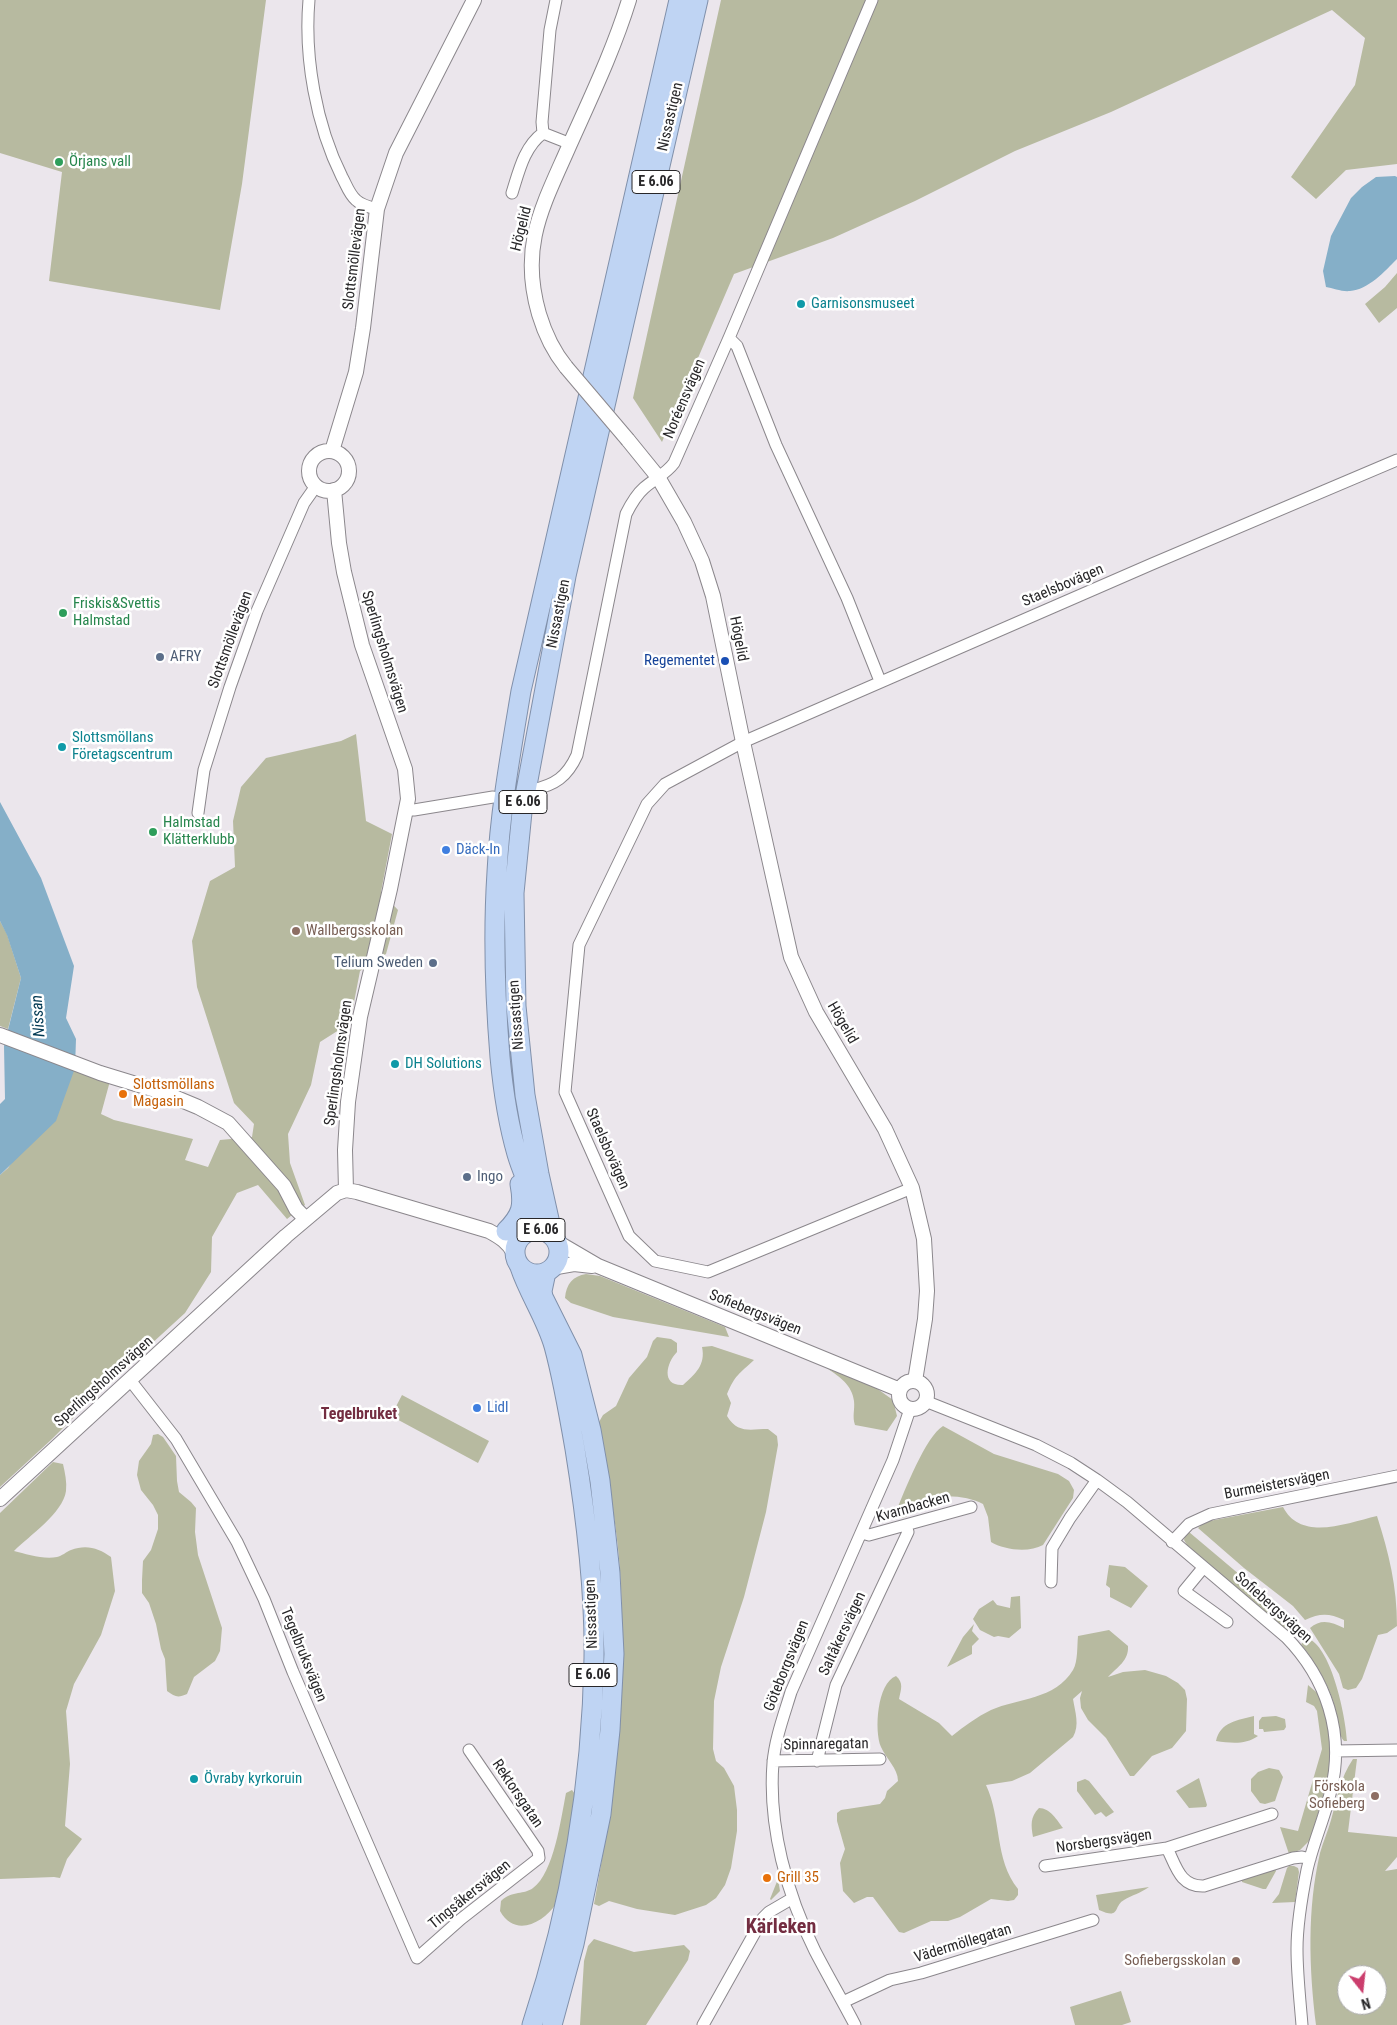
<!DOCTYPE html>
<html>
<head>
<meta charset="utf-8">
<style>
  body { margin:0 }
  #map { position:relative; width:1397px; height:2025px; overflow:hidden; background:#ebe6ec; font-family:"Roboto Condensed",sans-serif }
  canvas { display:block }
  .north { position:absolute; left:1337px; top:1965px; width:50px; height:50px; box-sizing:border-box; background:#fff; border:1px solid #a9a9a9; border-radius:50%; rotate:164deg; font-size:14px; font-weight:700; line-height:20px; text-align:center; color:#282729 }
  .north::after { content:''; display:block; margin:auto; width:18px; height:22px; background:#cb3e6d; clip-path:polygon(50% 0,100% 100%,50% 72%,0 100%) }
</style>
</head>
<body>
<div id="map">
<canvas width="1397" height="2025"></canvas>
<div class="north">N</div>
</div>
<script>
const ctx = document.querySelector('canvas').getContext('2d');
ctx.lineJoin = 'round';
function fill(path, color) {
  ctx.fillStyle = color;
  ctx.fill(path, 'evenodd');
}
function stroke(path, color, width, dash) {
  ctx.strokeStyle = color;
  ctx.lineWidth = width;
  ctx.lineCap = dash ? 'butt' : 'round';
  ctx.setLineDash(dash || []);
  ctx.stroke(path);
}
function drawText(font, color, halo, rows, align = 'center') {
  ctx.font = font + ' "Roboto Condensed",sans-serif';
  ctx.lineWidth = 5;
  ctx.setLineDash([]);
  ctx.textBaseline = 'middle';
  ctx.strokeStyle = halo;
  ctx.fillStyle = color;
  for (const [text, x, y, turn = 0] of rows) {
    ctx.save();
    ctx.translate(x, y);
    ctx.rotate((+turn || 0) * Math.PI / 180);
    ctx.textAlign = isNaN(turn) ? turn : align;
    if (halo) ctx.strokeText(text, 0, 0);
    ctx.fillText(text, 0, 0);
    ctx.restore();
  }
}
fill(new Path2D(`
  M 0,0 L 266,0 L 242,184 L 220,310 L 49,281 L 62,172 L 0,153 Z
  M 721,0 L 1397,0 L 1397,164 L 1346,170 L 1316,199 L 1291,177 L 1355,85 L 1365,38 L 1332,10 L 1111,112 L 1015,151 L 915,201 L 833,238 L 734,274 L 662,442 L 633,398 Z
  M 1397,273 L 1397,308 L 1379,323 L 1365,304 L 1385,287 Z
  M 356,734 L 366,821 L 392,834 L 381,892 L 398,910 L 386,954 L 360,971 L 350,1023 L 320,1042 L 311,1085 L 288,1134 L 290,1163 L 305,1205 L 287,1219 L 258,1185 L 237,1193 L 212,1237 L 211,1272 L 185,1313 L 102,1389 L 52,1439 L 0,1487 L 0,1175 L 8,1168 L 75,1068 L 110,1081 L 101,1114 L 114,1120 L 193,1139 L 185,1160 L 208,1167 L 220,1140 L 252,1137 L 254,1124 L 234,1103 L 197,987 L 192,941 L 210,881 L 235,867 L 233,821 L 241,787 L 266,758 L 341,741 Z
  M 0,921 L 7,934 L 21,978 L 8,1029 L 0,1026 Z
  M 586,1274 L 600,1276 L 725,1327 L 729,1337 L 613,1317 L 571,1303 L 565,1298 C 566,1284 573,1276 586,1274 Z
  M 657,1337 L 671,1339 L 677,1343 L 677,1352 C 666,1363 661,1386 683,1385 C 695,1374 706,1365 702,1347 L 712,1346 L 754,1360 C 739,1374 735,1375 727,1394 L 731,1403 L 727,1416 C 738,1434 750,1429 768,1429 L 777,1436 L 778,1445 L 766,1512 L 744,1597 L 721,1667 L 714,1701 L 713,1749 L 716,1761 L 724,1768 L 734,1786 L 737,1810 L 737,1831 L 731,1868 L 725,1885 L 716,1898 L 706,1905 L 675,1915 L 637,1909 L 609,1901 L 599,1906 L 594,1904 C 614,1800 625,1694 621,1587 C 619,1532 607,1477 599,1422 L 603,1415 L 616,1406 L 629,1378 L 647,1357 L 653,1341 Z
  M 828,1369 L 872,1385 L 893,1400 L 897,1416 L 887,1431 L 855,1425 C 852,1416 855,1410 854,1401 C 852,1385 840,1377 828,1369 Z
  M 402,1395 L 489,1441 L 478,1463 L 391,1416 Z
  M 943,1426 L 994,1454 L 1058,1474 L 1069,1481 L 1074,1490 L 1073,1498 L 1043,1545 C 1029,1553 1004,1550 991,1542 L 988,1517 L 983,1504 C 968,1496 940,1493 924,1501 C 918,1504 912,1513 906,1517 L 900,1518 L 896,1512 C 904,1492 926,1436 943,1426 Z
  M 158,1434 L 163,1437 L 176,1456 L 177,1481 L 179,1492 L 191,1502 L 196,1508 L 195,1532 L 198,1555 L 222,1628 L 220,1651 L 215,1661 L 194,1677 L 187,1694 C 178,1698 175,1697 167,1691 L 165,1659 L 161,1649 L 156,1624 L 149,1603 L 142,1593 L 142,1580 L 143,1561 L 151,1550 L 158,1529 L 158,1515 L 153,1505 L 141,1490 L 137,1475 L 139,1461 L 151,1444 L 153,1435 Z
  M 53,1462 L 63,1464 C 65,1473 67,1482 66,1491 C 63,1513 29,1536 14,1551 C 26,1554 44,1560 57,1557 C 62,1556 66,1552 71,1550 C 86,1544 99,1548 111,1557 L 115,1591 L 101,1635 L 74,1684 L 66,1711 L 70,1764 L 65,1826 L 82,1839 L 67,1859 L 60,1878 L 54,1877 L 0,1879 L 0,1513 Z
  M 1283,1507 C 1301,1542 1347,1523 1377,1516 C 1389,1554 1397,1586 1397,1626 L 1387,1633 L 1378,1635 L 1362,1679 L 1356,1688 L 1348,1690 L 1343,1688 L 1339,1674 L 1310,1628 C 1321,1618 1332,1622 1344,1628 L 1344,1620 C 1329,1613 1320,1613 1305,1620 L 1293,1606 L 1244,1568 L 1198,1528 L 1204,1522 Z
  M 1189,1532 L 1297,1623 L 1300,1627 L 1299,1633 L 1294,1637 L 1187,1545 L 1184,1540 L 1185,1535 Z
  M 1109,1565 L 1125,1567 L 1148,1586 L 1131,1608 L 1110,1597 L 1110,1588 L 1106,1585 Z
  M 1020,1596 L 1021,1628 L 1009,1638 L 998,1636 L 994,1637 L 980,1630 L 973,1619 L 979,1609 L 993,1600 L 997,1605 L 1010,1608 L 1011,1597 Z
  M 974,1624 L 972,1631 L 979,1639 L 972,1646 L 972,1654 L 947,1667 L 963,1637 Z
  M 1109,1630 L 1128,1646 C 1129,1661 1117,1667 1108,1677 L 1123,1672 L 1145,1670 L 1166,1676 L 1178,1683 L 1185,1690 L 1187,1699 L 1186,1731 L 1172,1748 L 1152,1756 L 1134,1776 L 1130,1776 L 1106,1738 L 1088,1720 L 1081,1708 L 1080,1698 L 1082,1691 L 1073,1699 C 1075,1712 1080,1725 1073,1737 L 1030,1773 L 1012,1781 L 986,1785 C 1002,1819 994,1859 1018,1889 L 1018,1895 L 1014,1900 L 1008,1901 L 991,1899 L 960,1917 L 948,1921 L 931,1921 L 904,1933 L 899,1932 L 873,1897 L 867,1897 L 854,1903 L 843,1891 L 840,1863 L 845,1849 L 837,1821 L 837,1813 L 841,1810 L 880,1804 L 885,1798 L 887,1791 L 898,1781 C 898,1768 886,1759 881,1747 C 874,1731 877,1683 896,1676 C 904,1683 901,1689 899,1699 L 939,1723 L 952,1736 C 964,1726 977,1717 991,1710 C 1018,1698 1055,1700 1073,1670 C 1078,1662 1077,1645 1078,1636 Z
  M 1309,1639 C 1332,1649 1346,1718 1347,1741 L 1344,1741 C 1338,1735 1339,1724 1337,1716 C 1332,1689 1317,1665 1301,1644 Z
  M 1308,1685 L 1322,1697 L 1328,1720 L 1331,1746 L 1329,1770 L 1323,1797 L 1310,1840 L 1300,1850 L 1289,1854 L 1280,1827 L 1298,1831 L 1322,1749 L 1317,1711 L 1314,1706 L 1306,1702 Z
  M 1254,1716 L 1254,1734 L 1258,1736 C 1245,1745 1231,1743 1216,1741 C 1220,1722 1238,1720 1254,1716 Z
  M 1276,1716 L 1285,1719 L 1286,1727 L 1284,1730 L 1264,1732 L 1263,1729 L 1259,1729 L 1259,1721 L 1262,1717 Z
  M 1353,1759 L 1357,1759 L 1348,1832 L 1397,1837 L 1397,1857 L 1385,1871 L 1397,1869 L 1397,2025 L 1316,2025 C 1309,1968 1307,1909 1320,1853 C 1323,1842 1328,1831 1331,1820 C 1337,1799 1340,1778 1353,1759 ZM 1347,1975 L 1377,1975 L 1377,2005 L 1347,2005 Z
  M 1269,1768 L 1279,1770 L 1283,1777 L 1275,1801 L 1265,1804 L 1260,1803 L 1251,1791 L 1251,1779 L 1258,1772 Z
  M 1199,1778 L 1207,1805 L 1206,1807 L 1189,1808 L 1176,1791 Z
  M 1085,1779 L 1089,1781 L 1114,1812 L 1106,1817 L 1101,1812 L 1095,1815 L 1077,1791 L 1077,1782 Z
  M 572,1790 L 575,1794 L 575,1803 L 556,1904 C 543,1923 515,1938 500,1911 L 501,1901 C 513,1890 524,1895 533,1888 C 554,1873 561,1818 566,1793 Z
  M 1039,1808 C 1050,1808 1057,1820 1063,1828 L 1033,1837 C 1031,1825 1030,1817 1039,1808 Z
  M 1289,1866 L 1294,1866 L 1298,1868 L 1299,1872 L 1295,1902 L 1272,1903 L 1279,1894 L 1287,1868 Z
  M 1275,1868 L 1276,1871 L 1266,1889 L 1263,1889 L 1242,1882 L 1242,1879 Z
  M 778,1879 L 780,1891 L 771,1900 L 770,1899 Z
  M 1149,1887 C 1141,1893 1132,1895 1124,1900 C 1113,1906 1121,1920 1099,1910 L 1096,1895 Z
  M 594,1939 L 634,1952 L 684,1945 L 690,1951 L 688,1960 L 646,2025 L 580,2025 L 584,1961 L 588,1946 Z
  M 1121,1991 L 1131,2022 L 1122,2025 L 1075,2025 L 1070,2007 Z`), '#b7baa0');
fill(new Path2D(`
  M 1395,176 L 1397,177 L 1397,259 C 1385,271 1368,290 1350,291 C 1342,292 1333,288 1326,287 L 1323,271 L 1331,236 L 1351,198 L 1362,187 L 1376,177 Z
  M 0,802 L 41,878 L 74,966 L 66,1018 L 76,1039 L 75,1068 L 56,1121 L 0,1175 L 0,1104 L 5,1099 L 4,1046 L 21,978 L 7,935 L 0,921 Z`), '#85afc8');
const minor = new Path2D(`
  M 309,0 C 304,57 316,125 342,177 C 346,184 349,194 356,200 C 361,205 369,207 377,209
  M 556,0 L 550,30 L 542,122 L 543,133 L 571,144
  M 512,193 C 519,171 524,147 543,133
  M 729,338 L 737,346 L 776,445 L 847,598 L 880,681
  M 532,790 C 555,785 567,777 577,755 L 626,514 C 631,504 636,495 644,488 C 654,479 666,474 674,463 L 729,338 L 872,0
  M 407,810 L 414,810 L 493,797
  M 198,813 L 204,770 L 230,687 L 257,611 L 304,503 L 316,486
  M 912,1188 L 708,1272 L 655,1261 L 629,1236 L 565,1092 L 579,945 L 647,804 L 665,784 L 743,742 L 1152,564 L 1397,460
  M 130,1380 L 176,1439 L 237,1542 L 264,1599 L 293,1672 L 417,1958 L 461,1919 L 539,1858 L 538,1851 L 469,1750
  M 925,1401 L 1036,1445 L 1071,1463 L 1097,1480 L 1127,1502 L 1286,1637 C 1326,1678 1345,1733 1331,1790 C 1325,1817 1313,1843 1307,1870 C 1302,1895 1297,1924 1297,1949 C 1297,1974 1300,2000 1302,2025
  M 862,1533 L 869,1535 L 971,1507
  M 1172,1542 L 1189,1524 L 1211,1514 L 1397,1476
  M 1203,1568 L 1184,1591 L 1227,1622
  M 1051,1582 L 1052,1548 L 1070,1518 L 1097,1480
  M 1336,1751 L 1397,1750
  M 773,1761 L 880,1759
  M 817,1761 L 836,1685 L 908,1532 L 906,1525
  M 1167,1848 C 1176,1866 1180,1887 1204,1886 L 1293,1858 L 1302,1857 L 1310,1859
  M 1045,1866 L 1167,1848 L 1272,1814
  M 843,2002 L 890,1980 L 921,1973 L 1093,1920
  M 703,2025 L 763,1918 L 769,1912 L 793,1898
  M 855,2025 C 842,2000 828,1976 815,1951 C 787,1895 768,1826 773,1763 C 775,1739 784,1715 791,1692 L 893,1460 L 910,1409`);
const tertiary = new Path2D(`
  M 566,367 C 553,351 545,334 539,314 C 519,245 543,206 570,144 C 591,97 614,49 629,0
  M 628,440 L 658,477 L 684,522 L 702,561 L 713,596 L 743,742 L 791,957 L 816,1012 L 885,1129 L 912,1188 L 924,1239 L 927,1291 L 925,1319 L 915,1381
  M309 471a20 20 0 1 1 40 0a20 20 0 1 1-40 0Z
  M 332,451 L 356,372 L 363,328 L 377,209 L 396,153 L 474,0
  M 334,490 L 339,543 L 344,572 L 362,645 L 405,769 L 408,799 L 390,889 L 360,1017 L 348,1102 L 345,1150 L 346,1190
  M 0,1035 L 100,1073 L 162,1092 L 198,1107 L 228,1123 L 284,1186 L 296,1209 L 306,1219
  M 557,1242 L 598,1266 L 900,1390
  M 551,1268 L 574,1264 L 592,1266
  M899 1395a14 14 0 1 1 28 0a14 14 0 1 1-28 0Z
  M 0,1499 L 286,1236 L 337,1193 L 346,1190 L 357,1192 L 489,1231 C 500,1237 508,1242 514,1253`);
const trunk = new Path2D(`
  M515 1252a22 22 0 1 1 44 0a22 22 0 1 1-44 0Z
  M 530,1230 C 538,1191 527,1188 517,1154 C 508,1123 503,1089 500,1057 C 495,996 493,933 497,872 C 500,811 511,751 521,691 L 679,0
  M 506,1231 C 522,1215 524,1206 520,1184
  M 553,1237 L 539,1174 L 525,1095 L 516,1006 L 514,893 L 522,812 L 566,576 L 698,0
  M 520,1267 C 529,1294 546,1318 554,1346 C 563,1379 569,1414 575,1449 C 586,1517 595,1588 594,1658 C 592,1781 571,1907 532,2025
  M 546,1272 L 542,1291 L 543,1297 L 572,1355 L 591,1430 L 600,1481 L 610,1573 L 614,1654 L 610,1730 L 601,1814 L 574,1944 L 552,2025`);
stroke(minor, '#8b878c', 13);
stroke(tertiary, '#8b878c', 16);
stroke(trunk, '#8090aa', 21);
stroke(minor, '#fff', 11);
stroke(tertiary, '#fff', 14);
stroke(trunk, '#bfd4f3', 19);
const tertiaryBridge = new Path2D(`
  M 566,367 L 628,440`);
stroke(tertiaryBridge, '#8b878c', 16, []);
stroke(tertiaryBridge, '#fff', 14);
for (const [x, y, r, color] of [
  [59,162,5,"#2e9e5b"],
  [801,304,5,"#0f9aa8"],
  [63,613,5,"#2e9e5b"],
  [160,657,5,"#5c6f8a"],
  [725,661,5,"#1a4fb4"],
  [62,747,5,"#0f9aa8"],
  [153,832,5,"#2e9e5b"],
  [446,850,5,"#3f7fe0"],
  [296,931,5,"#8d6e63"],
  [433,963,5,"#5c6f8a"],
  [395,1064,5,"#0f9aa8"],
  [123,1094,5,"#e8710a"],
  [467,1177,5,"#5c6f8a"],
  [477,1408,5,"#3f7fe0"],
  [194,1779,5,"#0f9aa8"],
  [1375,1796,5,"#8d6e63"],
  [767,1878,5,"#e8710a"],
  [1236,1961,5,"#8d6e63"]
]) {
  const dot = new Path2D();
  dot.arc(x, y, r, 0, 2 * Math.PI);
  ctx.fillStyle = color;
  ctx.fill(dot);
  stroke(dot, '#fff', 2);
}
for (const [x, y, w] of [
  [656,182,48],
  [523,802,48],
  [541,1230,48],
  [593,1675,48]
]) {
  const box = new Path2D();
  box.roundRect(x - w / 2, y - 11.5, w, 23, 4);
  ctx.fillStyle = '#fff';
  ctx.fill(box);
  stroke(box, '#282729', 1);
}
drawText('bold 14px', '#282729', null, [
  ["E 6.06",656,182],
  ["E 6.06",523,802],
  ["E 6.06",541,1230],
  ["E 6.06",593,1675]
]);
drawText('15px', '#282729', '#fff', [
  ["Nissastigen",671,117,-77],
  ["Högelid",522,229,-76],
  ["Slottsmöllevägen",355,259,-83],
  ["Noréensvägen",685,399,-67],
  ["Staelsbovägen",1063,586,-23],
  ["Nissastigen",559,614,-79],
  ["Högelid",738,639,79],
  ["Slottsmöllevägen",231,640,-70],
  ["Sperlingsholmsvägen",384,652,73],
  ["Nissastigen",517,1015,-94],
  ["Högelid",842,1023,60],
  ["Sperlingsholmsvägen",339,1063,-82],
  ["Staelsbovägen",607,1149,66],
  ["Sofiebergsvägen",755,1313,22],
  ["Sperlingsholmsvägen",104,1382,-42],
  ["Burmeistersvägen",1277,1485,-11],
  ["Kvarnbacken",913,1508,-16],
  ["Sofiebergsvägen",1273,1608,42],
  ["Nissastigen",592,1614,-92],
  ["Saltåkersvägen",843,1634,-65],
  ["Tegelbruksvägen",303,1655,68],
  ["Göteborgsvägen",787,1666,-68],
  ["Spinnaregatan",826,1745,-1],
  ["Rektorsgatan",517,1794,56],
  ["Norsbergsvägen",1104,1842,-8],
  ["Tingsåkersvägen",470,1895,-39],
  ["Vädermöllegatan",963,1944,-17]
]);
drawText('15px', '#27864d', '#fff', [
  ["Örjans vall",69,162],
  ["Friskis&Svettis",73,604],
  ["Halmstad",73,621],
  ["Halmstad",163,823],
  ["Klätterklubb",163,840]
], 'left');
drawText('15px', '#0d838f', '#fff', [
  ["Garnisonsmuseet",811,304],
  ["Slottsmöllans",72,738],
  ["Företagscentrum",72,755],
  ["DH Solutions",405,1064],
  ["Övraby kyrkoruin",204,1779]
], 'left');
drawText('15px', '#4e5e75', '#fff', [
  ["AFRY",170,657],
  ["Telium Sweden",423,963,"right"],
  ["Ingo",477,1177]
], 'left');
drawText('15px', '#164399', '#fff', [
  ["Regementet",715,661]
], 'right');
drawText('15px', '#366cbe', '#fff', [
  ["Däck-In",456,850],
  ["Lidl",487,1408]
], 'left');
drawText('15px', '#785e54', '#fff', [
  ["Wallbergsskolan",306,931,"left"],
  ["Förskola",1365,1787],
  ["Sofieberg",1365,1804],
  ["Sofiebergsskolan",1226,1961]
], 'right');
drawText('15px', '#c56008', '#fff', [
  ["Slottsmöllans",133,1085],
  ["Magasin",133,1102],
  ["Grill 35",777,1878]
], 'left');
drawText('italic 16px', '#003852', '#fff', [
  ["Nissan",39,1016,-94]
]);
drawText('bold 16px', '#732d41', '#fff', [
  ["Tegelbruket",359,1415]
]);
drawText('bold 20px', '#732d41', '#fff', [
  ["Kärleken",781,1928]
]);
</script>
</body>
</html>
